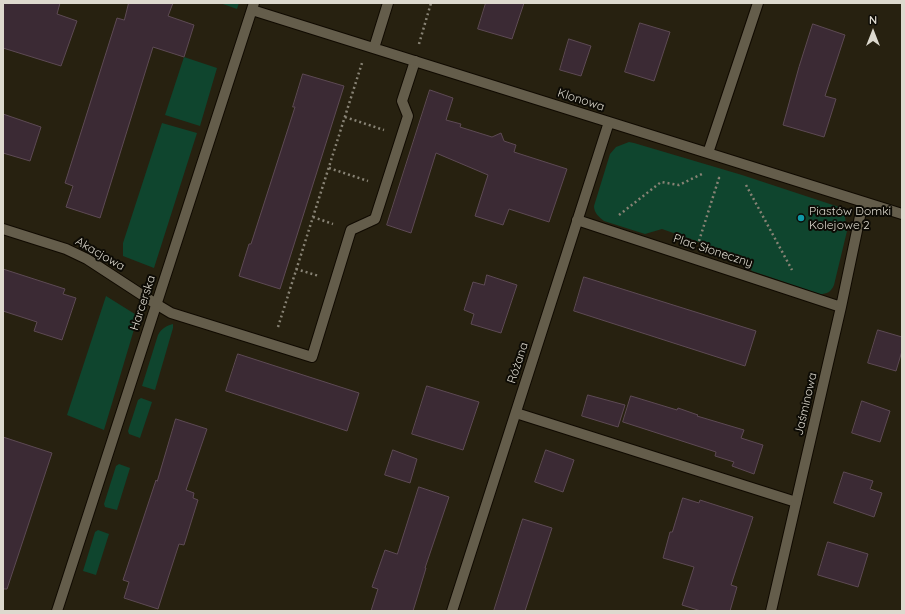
<!DOCTYPE html>
<html>
<head>
<meta charset="utf-8">
<style>
  body { margin:0 }
  #map { position:relative; width:905px; height:614px; overflow:hidden; background:#272110; font-family:Quicksand,sans-serif }
  canvas { display:block }
  .frame { position:absolute; inset:0; border:4px solid #ddd9ce; pointer-events:none }
  .north { position:absolute; left:853px; top:12px; width:40px; height:40px; -webkit-text-stroke:3px #0d0b05; paint-order:stroke; rotate:0deg; font-size:11px; font-weight:700; line-height:16px; text-align:center; color:#ddd9ce }
  .north::after { content:''; display:block; margin:auto; width:14px; height:18px; background:#ddd9ce; clip-path:polygon(50% 0,100% 100%,50% 72%,0 100%) }
</style>
</head>
<body>
<div id="map">
<canvas width="905" height="614"></canvas>
<div class="frame"></div>
<div class="north">N</div>
</div>
<script>
const ctx = document.querySelector('canvas').getContext('2d');
ctx.lineJoin = 'round';
function fill(path, color) {
  ctx.fillStyle = color;
  ctx.fill(path, 'evenodd');
}
function stroke(path, color, width, dash) {
  ctx.strokeStyle = color;
  ctx.lineWidth = width;
  ctx.lineCap = dash ? 'butt' : 'round';
  ctx.setLineDash(dash || []);
  ctx.stroke(path);
}
function drawText(font, color, halo, rows, align = 'center') {
  ctx.font = font + ' Quicksand,sans-serif';
  ctx.lineWidth = 4;
  ctx.setLineDash([]);
  ctx.textBaseline = 'middle';
  ctx.strokeStyle = halo;
  ctx.fillStyle = color;
  for (const [text, x, y, turn = 0] of rows) {
    ctx.save();
    ctx.translate(x, y);
    ctx.rotate((+turn || 0) * Math.PI / 180);
    ctx.textAlign = isNaN(turn) ? turn : align;
    if (halo) ctx.strokeText(text, 0, 0);
    ctx.fillText(text, 0, 0);
    ctx.restore();
  }
}
fill(new Path2D(`
  M 220,3 L 239,3 L 237,9 Z
  M 184,57 L 217,68 L 200,126 L 165,115 Z
  M 162,123 L 197,133 L 154,268 L 123,256 L 123,243 Z
  M 629,142 L 634,143 L 742,175 L 839,207 L 845,217 L 847,231 L 834,285 C 831,292 827,294 820,294 L 752,271 L 738,255 L 702,243 L 662,229 L 645,234 L 604,221 C 599,217 594,213 594,206 L 610,154 L 616,147 Z
  M 106,296 L 138,316 L 104,430 L 67,415 Z
  M 173,324 L 173,328 L 155,390 L 142,386 L 158,335 C 162,328 166,326 173,324 Z
  M 141,398 L 152,402 L 140,438 L 129,434 L 128,431 L 138,400 Z
  M 119,464 L 130,468 L 117,510 L 105,507 L 104,504 L 116,466 Z
  M 98,530 L 109,534 L 96,575 L 83,571 L 95,532 Z`), '#0f452e');
const building = new Path2D(`
  M 3,3 L 60,3 L 57,14 L 77,21 L 61,66 L 3,48 Z
  M 129,3 L 173,3 L 168,16 L 194,25 L 184,57 L 153,47 L 100,218 L 66,207 L 73,186 L 65,183 L 117,18 L 124,20 Z
  M 486,3 L 524,3 L 512,39 L 478,29 Z
  M 640,23 L 670,32 L 654,81 L 625,72 Z
  M 813,24 L 845,35 L 825,96 L 836,99 L 824,137 L 783,125 L 799,67 Z
  M 569,39 L 591,46 L 581,76 L 560,70 Z
  M 303,74 L 344,86 L 280,289 L 239,276 L 249,244 L 251,244 L 295,107 L 293,107 Z
  M 430,90 L 453,98 L 446,120 L 461,124 L 460,127 L 492,137 L 501,133 L 504,141 L 516,145 L 514,152 L 567,169 L 549,222 L 509,209 L 503,225 L 475,216 L 488,175 L 436,153 L 411,233 L 387,225 Z
  M 3,114 L 41,127 L 30,161 L 3,153 Z
  M 3,269 L 65,289 L 63,294 L 76,298 L 62,340 L 34,331 L 37,322 L 3,311 Z
  M 487,275 L 517,285 L 501,333 L 471,324 L 474,314 L 464,310 L 473,282 L 484,285 Z
  M 584,277 L 756,331 L 745,366 L 574,311 Z
  M 878,330 L 902,337 L 902,351 L 896,371 L 868,363 Z
  M 238,354 L 359,393 L 347,431 L 226,391 Z
  M 427,386 L 479,402 L 463,450 L 412,434 Z
  M 588,395 L 625,405 L 618,427 L 582,416 Z
  M 631,396 L 677,410 L 678,408 L 698,415 L 697,416 L 744,430 L 741,438 L 763,445 L 754,474 L 732,466 L 734,462 L 715,456 L 716,452 L 623,422 Z
  M 862,401 L 890,411 L 880,442 L 852,433 Z
  M 176,419 L 207,429 L 186,490 L 194,493 L 193,498 L 198,500 L 184,545 L 179,544 L 158,609 L 124,598 L 129,582 L 123,580 L 156,480 L 157,481 Z
  M 3,437 L 52,453 L 7,589 L 3,589 Z
  M 393,450 L 417,459 L 410,483 L 385,475 Z
  M 546,450 L 574,460 L 563,492 L 535,482 Z
  M 844,472 L 873,481 L 870,489 L 882,493 L 874,517 L 834,503 Z
  M 419,487 L 449,497 L 425,568 L 426,568 L 413,611 L 371,611 L 378,589 L 372,587 L 385,550 L 397,554 Z
  M 683,498 L 699,503 L 700,500 L 753,517 L 731,585 L 737,587 L 730,611 L 701,611 L 682,605 L 694,567 L 663,558 L 670,532 L 672,532 Z
  M 523,519 L 552,528 L 525,611 L 494,611 Z
  M 828,542 L 868,554 L 858,587 L 818,575 Z`);
fill(building, '#3b2a34');
stroke(building, '#5d4a54', 1);
const lane = new Path2D(`
  M 156,304 L 171,313 L 312,357 L 351,230 L 375,219 L 408,116 L 402,101 L 415,61
  M 516,413 L 796,502`);
const street = new Path2D(`
  M 252,10 L 902,214
  M 374,48 L 388,3
  M 708,153 L 758,3
  M 577,220 L 841,307
  M 3,229 L 66,249 L 87,259 L 156,304
  M 57,611 L 254,3
  M 452,611 L 609,122
  M 771,611 L 841,307 L 863,202`);
stroke(lane, '#100a00', 12);
stroke(street, '#100a00', 12);
stroke(new Path2D(`
  M 419,44 L 431,3
  M 345,117 L 384,130
  M 329,168 L 368,181
  M 746,185 L 792,270
  M 619,215 L 661,182 L 679,185 L 704,173
  M 313,217 L 333,224
  M 699,241 L 719,178 L 716,177
  M 296,269 L 319,276
  M 278,327 L 362,63`), '#888375', 2.5, [2, 3]);
stroke(lane, '#645d4b', 10);
stroke(street, '#645d4b', 10);
for (const [x, y, r, color] of [
  [801,218,4,"#0f9aa8"]
]) {
  const dot = new Path2D();
  dot.arc(x, y, r, 0, 2 * Math.PI);
  ctx.fillStyle = color;
  ctx.fill(dot);
  stroke(dot, '#0d0b05', 1.5);
}
drawText('12px', '#ddd9ce', '#0d0b05', [
  ["Klonowa",581,100,18],
  ["Plac Słoneczny",713,251,18],
  ["Akacjowa",100,254,30],
  ["Harcerska",143,303,-72],
  ["Różana",518,363,-72],
  ["Jaśminowa",806,404,-77]
]);
drawText('12px', '#ddd9ce', '#0d0b05', [
  ["Piastów Domki",809,211],
  ["Kolejowe 2",809,225]
], 'left');
</script>
</body>
</html>
